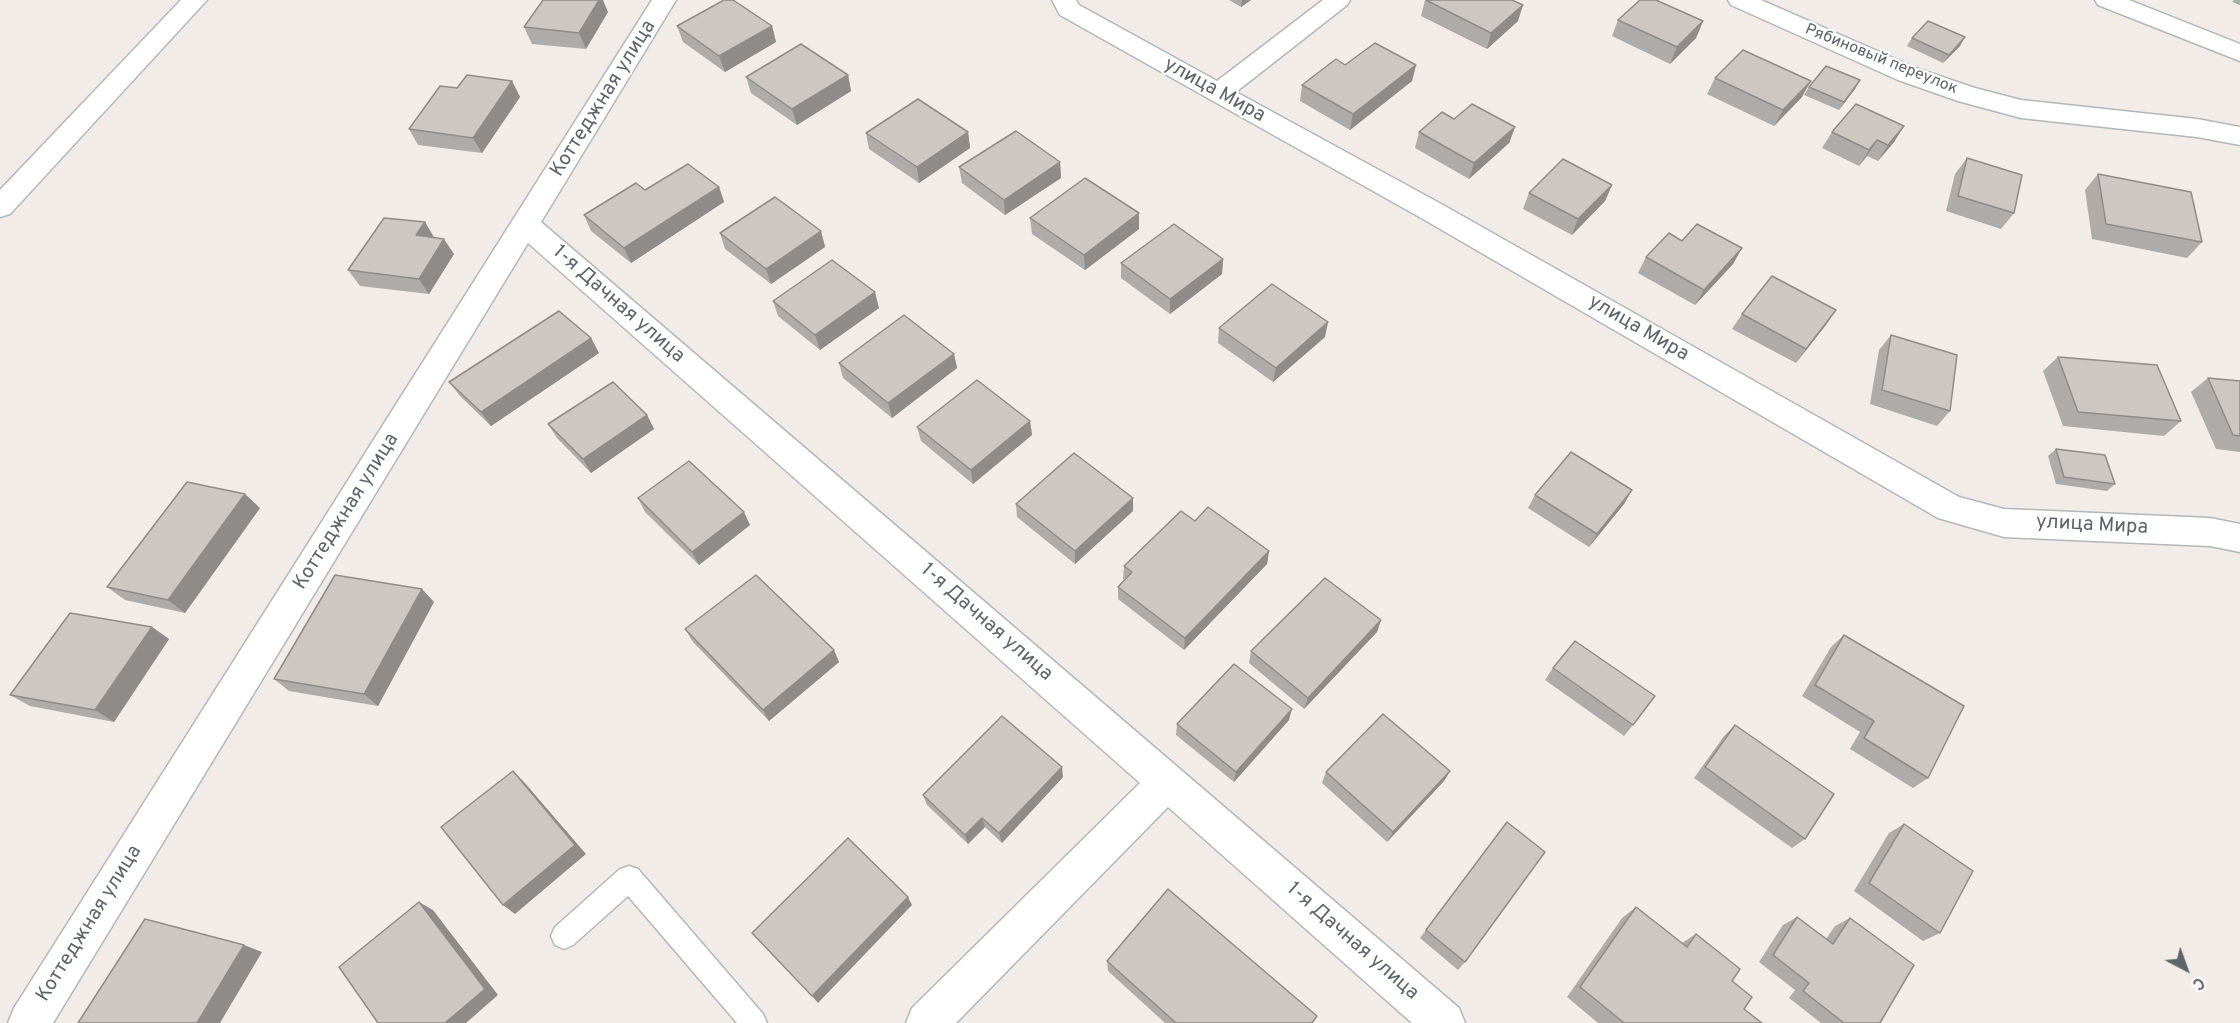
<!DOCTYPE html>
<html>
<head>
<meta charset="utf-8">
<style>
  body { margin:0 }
  #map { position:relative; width:2240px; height:1023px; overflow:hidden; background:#f1ece7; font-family:Overpass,sans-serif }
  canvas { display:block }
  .north { position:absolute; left:2156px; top:939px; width:60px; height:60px; -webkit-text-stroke:4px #fff; paint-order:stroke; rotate:139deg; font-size:16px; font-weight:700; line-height:24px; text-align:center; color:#5e6568 }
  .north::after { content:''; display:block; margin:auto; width:21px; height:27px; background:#5e6568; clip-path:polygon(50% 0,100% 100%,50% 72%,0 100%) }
</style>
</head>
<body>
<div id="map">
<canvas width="2240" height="1023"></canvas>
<div class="north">С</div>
</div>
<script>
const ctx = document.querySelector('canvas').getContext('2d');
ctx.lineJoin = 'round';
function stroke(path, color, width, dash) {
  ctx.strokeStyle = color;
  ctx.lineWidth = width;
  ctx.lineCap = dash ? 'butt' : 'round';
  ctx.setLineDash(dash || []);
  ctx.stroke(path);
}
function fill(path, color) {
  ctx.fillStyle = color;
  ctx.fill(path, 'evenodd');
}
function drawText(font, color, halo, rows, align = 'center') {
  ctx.font = font + ' Overpass,sans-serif';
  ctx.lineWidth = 4.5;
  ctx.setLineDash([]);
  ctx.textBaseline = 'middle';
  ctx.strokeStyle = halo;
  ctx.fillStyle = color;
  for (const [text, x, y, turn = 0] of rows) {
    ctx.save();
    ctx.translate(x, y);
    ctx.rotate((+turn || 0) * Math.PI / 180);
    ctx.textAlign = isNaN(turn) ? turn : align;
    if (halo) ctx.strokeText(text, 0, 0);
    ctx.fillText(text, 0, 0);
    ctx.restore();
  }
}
const service = new Path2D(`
  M 629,866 L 638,869 L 763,1014 L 767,1023 L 737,1023 L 628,896 L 573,945 L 564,949 L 555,945 L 551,936 L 555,927 L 620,869 Z`);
const minor = new Path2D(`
  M 652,0 L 676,0 L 541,222 L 1459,1008 L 1465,1023 L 1412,1023 L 1168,807 L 956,1023 L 906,1023 L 912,1008 L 1140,783 L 528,243 L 53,1023 L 8,1023 L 14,1008 Z
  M 1052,0 L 1076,0 L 1079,5 L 1217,81 L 1323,0 L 1350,0 L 1347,5 L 1236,92 L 1443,205 L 1959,497 L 2004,509 L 2210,518 L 2240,524 L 2240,552 L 2210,546 L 2004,537 L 1938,518 L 1423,219 L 1060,15 Z
  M 1728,0 L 1761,0 L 1916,68 L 1975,88 L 2021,100 L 2197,119 L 2240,127 L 2240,145 L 2197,137 L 2021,118 L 1958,101 L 1898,80 L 1731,5 Z
  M 2095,0 L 2129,0 L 2240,44 L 2240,61 L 2098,5 Z`);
const secondary = new Path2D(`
  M 181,0 L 207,0 L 10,214 L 0,217 L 0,190 Z`);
stroke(service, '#b2b7ba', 3);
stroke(minor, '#b2b7ba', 3);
stroke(secondary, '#b3b9bc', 3);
fill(service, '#fff');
fill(minor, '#fff');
fill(secondary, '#fff');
fill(new Path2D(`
  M 1229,0 L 1251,0 L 1241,7 Z
  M 1425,0 L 1518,21 L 1487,49 L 1421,16 Z
  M 2234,0 L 2240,0 L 2240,5 L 2232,2 Z
  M 608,12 L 586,49 L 532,44 L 524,27 Z
  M 1618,20 L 1703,21 L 1696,38 L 1670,64 L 1612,36 Z
  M 677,26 L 772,26 L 776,42 L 725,72 L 683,42 Z
  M 1912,38 L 1960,46 L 1943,63 L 1907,46 Z
  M 1345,65 L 1416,65 L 1412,81 L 1350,130 L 1300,101 L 1302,85 Z
  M 848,75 L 851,91 L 797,125 L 751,93 L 746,77 Z
  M 1715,78 L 1802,97 L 1774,126 L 1707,94 Z
  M 1860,80 L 1855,89 L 1839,110 L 1804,95 L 1809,87 Z
  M 512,81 L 520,97 L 482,153 L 418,145 L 409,129 L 457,88 Z
  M 1454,119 L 1515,127 L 1509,143 L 1469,179 L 1415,148 L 1419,132 Z
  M 1904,126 L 1894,142 L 1878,161 L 1867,156 L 1859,166 L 1822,148 L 1832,132 Z
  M 968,132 L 970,148 L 919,183 L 869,149 L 866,133 Z
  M 1967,158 L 2014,213 L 2001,229 L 1946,211 L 1955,174 Z
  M 1060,162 L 1061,178 L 1005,215 L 962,183 L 959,167 Z
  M 2098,174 L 2202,242 L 2187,258 L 2092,239 L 2085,190 Z
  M 1612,185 L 1605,201 L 1572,235 L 1523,209 L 1529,193 Z
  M 719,187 L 724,202 L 631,263 L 591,231 L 584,215 L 645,190 Z
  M 1139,213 L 1139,229 L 1085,270 L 1032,234 L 1030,218 Z
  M 425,222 L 434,237 L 454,254 L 429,294 L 360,286 L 348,270 Z
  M 821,231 L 825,247 L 771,284 L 725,249 L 720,233 Z
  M 1682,241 L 1742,248 L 1733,264 L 1695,305 L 1638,273 L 1646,257 Z
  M 1223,259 L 1222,274 L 1170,314 L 1121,278 L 1121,263 Z
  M 773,301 L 879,308 L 820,350 L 778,316 Z
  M 1836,310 L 1796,363 L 1732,329 L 1742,314 Z
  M 1219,328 L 1325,337 L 1273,382 L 1218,343 Z
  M 1891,335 L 1950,411 L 1937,426 L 1870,404 L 1879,350 Z
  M 591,338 L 599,353 L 491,426 L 460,396 L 449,382 Z
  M 954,354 L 957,368 L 892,418 L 843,378 L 839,363 Z
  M 2058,357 L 2181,421 L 2164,436 L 2063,426 L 2043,371 Z
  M 2208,378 L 2240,381 L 2240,452 L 2216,449 L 2191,392 Z
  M 647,415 L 654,429 L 591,473 L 557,438 L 548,424 Z
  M 1030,421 L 1032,435 L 973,484 L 921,441 L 917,427 Z
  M 2056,449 L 2115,484 L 2107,491 L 2056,484 L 2048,456 Z
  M 1632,490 L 1624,504 L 1589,547 L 1528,508 L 1535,495 Z
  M 638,498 L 750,525 L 699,565 L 645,512 Z
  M 1016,504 L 1133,511 L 1075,564 L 1017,517 Z
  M 260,508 L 185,613 L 125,600 L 107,587 Z
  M 1195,521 L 1269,551 L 1267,564 L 1184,650 L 1118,599 L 1118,587 L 1125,580 L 1123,579 L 1124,566 Z
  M 434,602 L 378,706 L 289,691 L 274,679 Z
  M 1381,620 L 1377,632 L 1304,709 L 1249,663 L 1251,651 Z
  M 152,627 L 169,639 L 114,722 L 30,706 L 10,695 Z
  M 685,629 L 839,662 L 769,721 L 693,642 Z
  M 1844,635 L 1928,778 L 1913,788 L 1850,749 L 1860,732 L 1802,696 L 1831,647 Z
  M 1553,668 L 1633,725 L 1624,736 L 1545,680 Z
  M 1289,720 L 1234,782 L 1176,735 L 1177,724 Z
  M 1735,725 L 1805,839 L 1792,848 L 1694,778 L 1724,736 Z
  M 1450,771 L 1444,781 L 1387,842 L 1322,783 L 1326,772 Z
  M 1063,777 L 1002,843 L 985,827 L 968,844 L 927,805 L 923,795 Z
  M 1507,822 L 1465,962 L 1458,970 L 1420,938 Z
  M 1904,824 L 1940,933 L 1923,941 L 1854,891 L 1889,833 Z
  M 1636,907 L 1682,943 L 1696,934 L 1732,981 L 1744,1009 L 1762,1023 L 1598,1023 L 1567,997 L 1622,918 Z
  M 1797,917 L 1826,939 L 1835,926 L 1850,918 L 1880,1023 L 1821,1023 L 1789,998 L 1795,990 L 1759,962 L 1783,925 Z
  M 1107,961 L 1317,1016 L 1312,1023 L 1165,1023 L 1108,971 Z`), '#afaba8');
fill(new Path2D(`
  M 599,0 L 603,0 L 608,12 L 586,49 L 579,33 Z
  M 1242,0 L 1251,0 L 1241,7 Z
  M 1523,5 L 1518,21 L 1487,49 L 1491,33 Z
  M 1703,21 L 1696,38 L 1670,64 L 1677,47 Z
  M 772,26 L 776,42 L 725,72 L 719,56 Z
  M 1965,37 L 1960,46 L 1943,63 L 1949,55 Z
  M 1416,65 L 1412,81 L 1350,130 L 1353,114 Z
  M 848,75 L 851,91 L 797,125 L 792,109 Z
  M 1860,80 L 1855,89 L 1839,110 L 1844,102 Z
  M 512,81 L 520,97 L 482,153 L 473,138 Z
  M 1811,81 L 1802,97 L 1774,126 L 1783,110 Z
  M 1904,126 L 1894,142 L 1878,161 L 1888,145 Z
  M 1515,127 L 1509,143 L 1469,179 L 1474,163 Z
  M 968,132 L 970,148 L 919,183 L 917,167 Z
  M 1877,140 L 1867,156 L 1859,166 L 1869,150 Z
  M 1060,162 L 1061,178 L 1005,215 L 1004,200 Z
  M 1612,185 L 1605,201 L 1572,235 L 1578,219 Z
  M 719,187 L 724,202 L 631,263 L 624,248 Z
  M 1139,213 L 1139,229 L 1085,270 L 1084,255 Z
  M 425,222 L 434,238 L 416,235 Z
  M 821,231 L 825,247 L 771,284 L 766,269 Z
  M 444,239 L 454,254 L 429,294 L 419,279 Z
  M 1742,248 L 1733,264 L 1695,305 L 1704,290 Z
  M 1223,259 L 1222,274 L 1170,314 L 1170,299 Z
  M 875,292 L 879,308 L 820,350 L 815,335 Z
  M 1836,310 L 1826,325 L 1796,363 L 1806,349 Z
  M 1328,322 L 1325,337 L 1273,382 L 1276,368 Z
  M 591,338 L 599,353 L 491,426 L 481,412 Z
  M 954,354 L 957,368 L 892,418 L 888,403 Z
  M 647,415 L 654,429 L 591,473 L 583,459 Z
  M 1030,421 L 1032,435 L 973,484 L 971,470 Z
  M 1632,490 L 1624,504 L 1589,547 L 1597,534 Z
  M 245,494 L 260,508 L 185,613 L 168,600 Z
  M 1133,498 L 1133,511 L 1075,564 L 1075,551 Z
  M 744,512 L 750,525 L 699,565 L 692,552 Z
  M 1269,551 L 1267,564 L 1184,650 L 1185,638 Z
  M 422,589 L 434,602 L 378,706 L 364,694 Z
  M 1381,620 L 1377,632 L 1304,709 L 1308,698 Z
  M 152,627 L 169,639 L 114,722 L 95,710 Z
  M 834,650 L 839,662 L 769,721 L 763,710 Z
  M 1292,709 L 1289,720 L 1234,782 L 1236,772 Z
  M 1062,767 L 1063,777 L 1002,843 L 999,833 Z
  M 513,771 L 524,782 L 586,854 L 515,914 L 503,905 Z
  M 1450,771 L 1444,781 L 1387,842 L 1393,832 Z
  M 982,818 L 985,827 L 968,844 L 965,835 Z
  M 908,897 L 912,905 L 818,1003 L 812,996 Z
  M 419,902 L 433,910 L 498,995 L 466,1023 L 445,1023 Z
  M 244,945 L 262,952 L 220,1023 L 197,1023 Z`), '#8f8b88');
const building = new Path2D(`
  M 543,0 L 599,0 L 579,33 L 524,27 Z
  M 724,0 L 733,0 L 772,26 L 719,56 L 677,26 Z
  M 1426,0 L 1512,0 L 1523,5 L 1491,33 Z
  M 1640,0 L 1656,0 L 1703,21 L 1677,47 L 1618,20 Z
  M 1928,21 L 1965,37 L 1949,55 L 1912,38 Z
  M 1375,43 L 1416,65 L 1353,114 L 1302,85 L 1336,59 L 1345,65 Z
  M 801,44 L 848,75 L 792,109 L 746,77 Z
  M 1743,50 L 1811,81 L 1783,110 L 1715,78 Z
  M 1826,66 L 1860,80 L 1844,102 L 1809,87 Z
  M 467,75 L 512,81 L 473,138 L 409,129 L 440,86 L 457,88 Z
  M 918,99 L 968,132 L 917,167 L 866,133 Z
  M 1472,104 L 1515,127 L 1474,163 L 1419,132 L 1442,112 L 1454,119 Z
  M 1856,104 L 1904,126 L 1888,145 L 1877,140 L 1869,150 L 1832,132 Z
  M 1016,131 L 1060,162 L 1004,200 L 959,167 Z
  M 1967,158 L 2022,175 L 2014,213 L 1958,196 Z
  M 1563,159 L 1612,185 L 1578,219 L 1529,193 Z
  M 688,164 L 719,187 L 624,248 L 584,215 L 636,183 L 645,190 Z
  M 2098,174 L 2191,192 L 2202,242 L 2106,224 Z
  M 1085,178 L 1139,213 L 1084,255 L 1030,218 Z
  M 775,197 L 821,231 L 766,269 L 720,233 Z
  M 384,218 L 425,222 L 416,235 L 444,239 L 419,279 L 348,270 Z
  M 1174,224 L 1223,259 L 1170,299 L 1121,263 Z
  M 1697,224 L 1742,248 L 1704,290 L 1646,257 L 1669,233 L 1682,241 Z
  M 832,260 L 875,292 L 815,335 L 773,301 Z
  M 1772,276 L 1836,310 L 1806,349 L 1742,314 Z
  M 1272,284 L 1328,322 L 1276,368 L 1219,328 Z
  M 559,311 L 591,338 L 481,412 L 449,382 Z
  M 904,315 L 954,354 L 888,403 L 839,363 Z
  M 1891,335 L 1957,355 L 1950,411 L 1882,390 Z
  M 2058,357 L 2157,365 L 2181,421 L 2078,412 Z
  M 2208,378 L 2240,381 L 2240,436 L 2233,435 Z
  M 977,380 L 1030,421 L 971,470 L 917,427 Z
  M 613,382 L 647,415 L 583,459 L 548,424 Z
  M 2056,449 L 2105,455 L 2115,484 L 2064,477 Z
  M 1571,452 L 1632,490 L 1597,534 L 1535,495 Z
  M 1074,453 L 1133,498 L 1075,551 L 1016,504 Z
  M 689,461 L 744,512 L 692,552 L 638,498 Z
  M 187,482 L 245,494 L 168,600 L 107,587 Z
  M 1208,507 L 1269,551 L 1185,638 L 1118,587 L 1132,572 L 1124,566 L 1181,511 L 1195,521 Z
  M 335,575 L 422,589 L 364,694 L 274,679 Z
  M 756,575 L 834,650 L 763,710 L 685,629 Z
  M 1325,578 L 1381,620 L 1308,698 L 1251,651 Z
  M 70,613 L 152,627 L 95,710 L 10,695 Z
  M 1844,635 L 1964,706 L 1928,778 L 1864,738 L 1874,721 L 1815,685 Z
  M 1575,641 L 1655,696 L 1633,725 L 1553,668 Z
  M 1234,664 L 1292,709 L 1236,772 L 1177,724 Z
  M 1383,714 L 1450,771 L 1393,832 L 1326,772 Z
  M 1002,716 L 1062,767 L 999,833 L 982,818 L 965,835 L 923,795 Z
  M 1735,725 L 1834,794 L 1805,839 L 1705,767 Z
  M 513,771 L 575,845 L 503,905 L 441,827 Z
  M 1507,822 L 1545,852 L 1465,962 L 1426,930 Z
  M 1904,824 L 1973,871 L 1940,933 L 1869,883 Z
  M 848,838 L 908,897 L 812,996 L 752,933 Z
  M 1168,889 L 1317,1016 L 1312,1023 L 1176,1023 L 1107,961 Z
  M 419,902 L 485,989 L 445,1023 L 378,1023 L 339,967 Z
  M 1636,907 L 1687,947 L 1696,934 L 1740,969 L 1732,981 L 1752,997 L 1744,1009 L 1762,1023 L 1622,1023 L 1623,1022 L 1580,987 Z
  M 1797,917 L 1833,944 L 1850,918 L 1914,965 L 1880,1023 L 1844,1023 L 1803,991 L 1809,983 L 1773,955 Z
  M 145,919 L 244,945 L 197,1023 L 78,1023 Z`);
fill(building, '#ccc7c3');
stroke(building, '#8f8b88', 1.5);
drawText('16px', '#5e6568', '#fff', [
  ["Рябиновый переулок",1881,60,22]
]);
drawText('20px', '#5e6568', '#fff', [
  ["улица Мира",1214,91,29],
  ["Коттеджная улица",604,99,-58],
  ["1-я Дачная улица",618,305,41],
  ["улица Мира",1638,329,30],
  ["Коттеджная улица",347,512,-58],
  ["улица Мира",2092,526,3],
  ["1-я Дачная улица",986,623,41],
  ["Коттеджная улица",90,924,-58],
  ["1-я Дачная улица",1352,942,41]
]);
</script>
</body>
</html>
